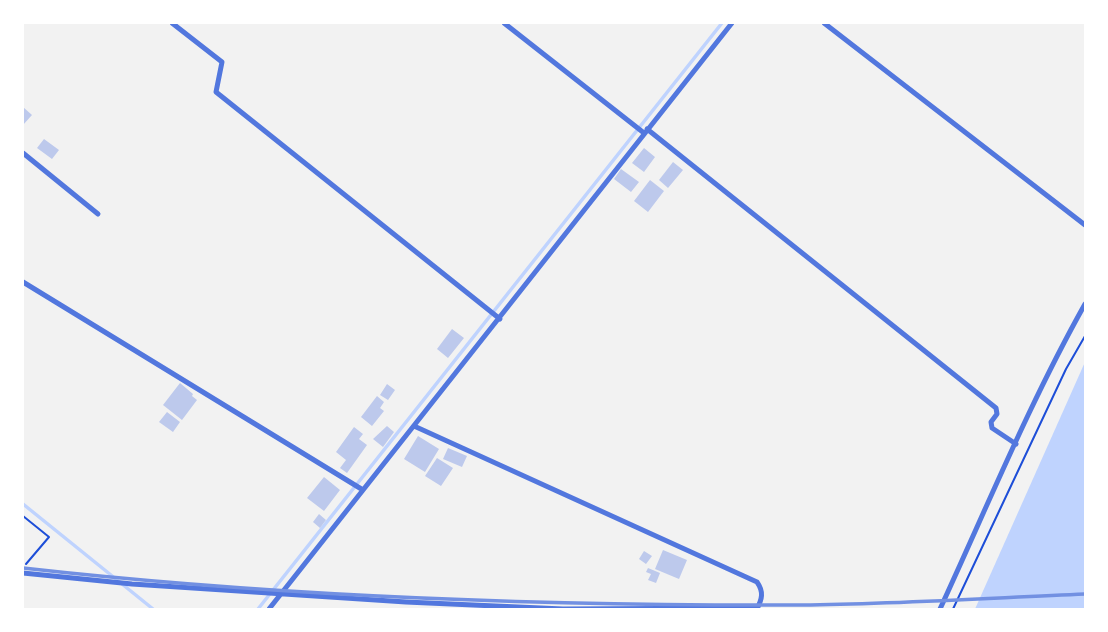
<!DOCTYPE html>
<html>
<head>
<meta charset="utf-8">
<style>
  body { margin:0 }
  #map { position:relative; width:1108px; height:632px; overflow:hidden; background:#f2f2f2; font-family:"Titillium Web",sans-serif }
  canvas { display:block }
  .frame { position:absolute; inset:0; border:24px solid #fff; pointer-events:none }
</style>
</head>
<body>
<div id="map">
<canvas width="1108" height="632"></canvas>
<div class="frame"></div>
</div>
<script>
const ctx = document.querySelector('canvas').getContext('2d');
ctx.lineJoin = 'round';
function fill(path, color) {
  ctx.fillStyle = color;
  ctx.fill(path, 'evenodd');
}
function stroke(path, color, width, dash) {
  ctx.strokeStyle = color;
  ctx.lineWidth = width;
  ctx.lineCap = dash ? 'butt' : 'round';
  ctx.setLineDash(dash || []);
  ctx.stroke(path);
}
fill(new Path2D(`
  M 1085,362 L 1085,609 L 975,609 Z`), '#bfd3fe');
stroke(new Path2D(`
  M 23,504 L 153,609
  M 258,609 L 722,23`), '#bfd3fe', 3.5);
fill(new Path2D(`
  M 23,107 L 32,115 L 23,125 Z
  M 44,139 L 59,150 L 52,159 L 37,148 Z
  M 644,148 L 655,157 L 644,172 L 632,163 Z
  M 673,162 L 683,170 L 668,188 L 659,180 Z
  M 621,169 L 639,182 L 631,192 L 614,179 Z
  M 650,180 L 664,191 L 648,212 L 634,201 Z
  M 452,329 L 464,338 L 448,358 L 437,349 Z
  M 180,383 L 193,394 L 192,396 L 197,400 L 182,420 L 163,405 Z
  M 387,384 L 395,390 L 388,400 L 380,395 Z
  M 377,396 L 384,402 L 380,408 L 384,411 L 372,426 L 361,417 Z
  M 167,412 L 180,422 L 173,432 L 159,422 Z
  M 387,426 L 394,432 L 383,447 L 373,439 Z
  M 354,427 L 363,434 L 359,439 L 367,445 L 347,473 L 340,468 L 346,460 L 336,452 Z
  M 418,436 L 439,449 L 425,472 L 404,459 Z
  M 448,448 L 467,456 L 462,467 L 443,459 Z
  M 437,458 L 453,468 L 441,486 L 425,476 Z
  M 324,477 L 340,490 L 324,511 L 307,498 Z
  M 319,514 L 326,520 L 320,528 L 313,522 Z
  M 663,550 L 687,560 L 679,579 L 655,569 Z
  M 644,551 L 652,556 L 646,564 L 639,559 Z
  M 648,568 L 660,573 L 656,583 L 648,580 L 651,574 L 646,572 Z`), '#bdc9ec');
stroke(new Path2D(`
  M 23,516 L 49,537 L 26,564
  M 953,609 L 1066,369 L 1085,336`), '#1d4ed8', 2);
stroke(new Path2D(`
  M 172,23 L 222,62 L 216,92 L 500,319
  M 504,23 L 644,133
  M 824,23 L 1085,225
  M 647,129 L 996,408 L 997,414 L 991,422 L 992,428 L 1016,444
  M 23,153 L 98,214
  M 23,282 L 363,490
  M 414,426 L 757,582 C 764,592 762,599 757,609
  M 23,573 L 132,584 L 406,602 L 563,609 L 757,608
  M 269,609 L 732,23
  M 940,609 C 987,507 1030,402 1085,304`), '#5277de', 5);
stroke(new Path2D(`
  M 23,568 C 281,597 542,606 802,605 C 896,604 991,598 1085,594`), '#7290e2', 3.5);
</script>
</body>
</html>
